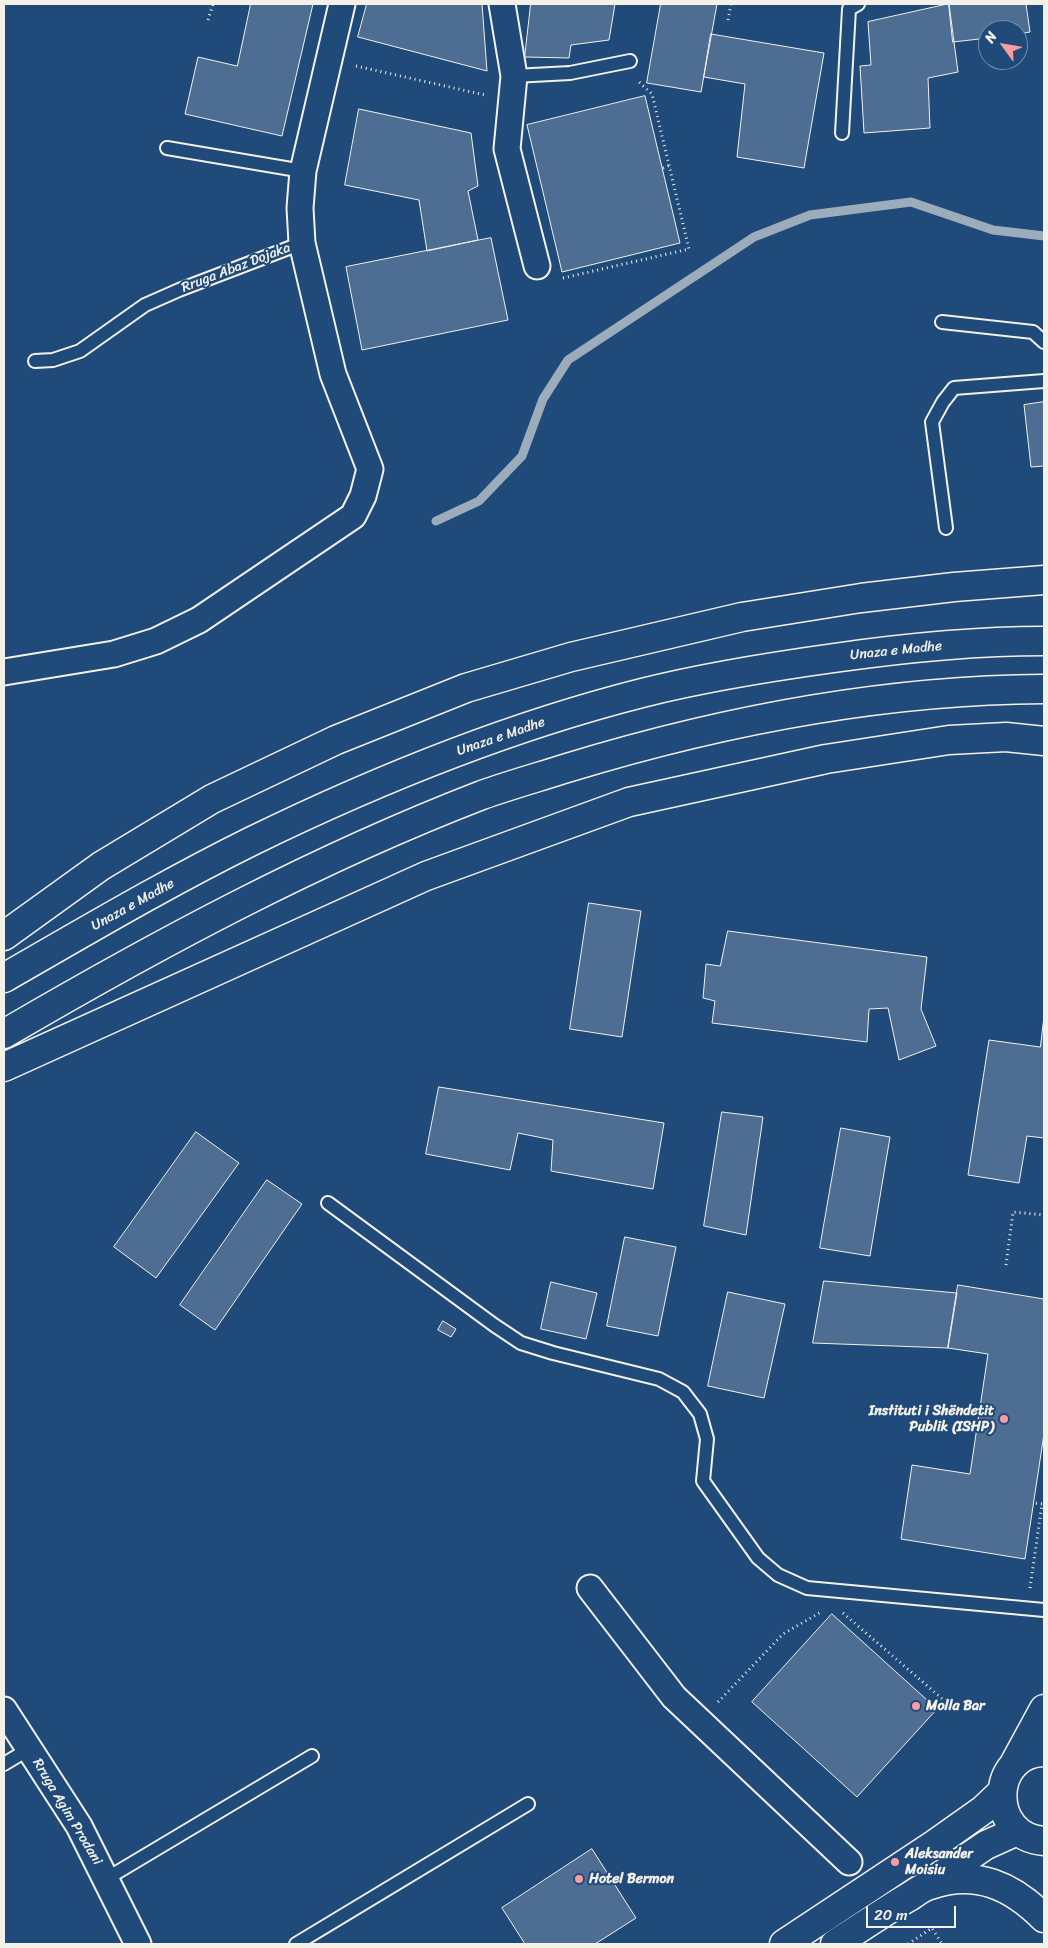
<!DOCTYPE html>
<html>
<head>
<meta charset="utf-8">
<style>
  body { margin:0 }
  #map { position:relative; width:1048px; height:1948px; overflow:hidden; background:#1f4a7a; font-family:Sriracha,sans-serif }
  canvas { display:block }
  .frame { position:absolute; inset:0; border:5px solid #f4f1e8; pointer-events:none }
  .north { position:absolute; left:978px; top:20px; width:50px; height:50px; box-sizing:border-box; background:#1f4a7a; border:1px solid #748da6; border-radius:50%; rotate:302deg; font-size:14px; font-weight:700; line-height:20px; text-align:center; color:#f4f1e8 }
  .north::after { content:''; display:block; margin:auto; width:18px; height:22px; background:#ff9aa2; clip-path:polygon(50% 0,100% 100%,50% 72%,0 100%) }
  .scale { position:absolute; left:866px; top:1906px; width:90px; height:22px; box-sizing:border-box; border:2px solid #f4f1e8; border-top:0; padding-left:6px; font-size:15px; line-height:18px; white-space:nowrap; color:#f4f1e8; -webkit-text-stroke:4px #1f4a7a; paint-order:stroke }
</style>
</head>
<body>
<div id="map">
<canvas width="1048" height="1948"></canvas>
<div class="frame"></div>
<div class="north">N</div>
<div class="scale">20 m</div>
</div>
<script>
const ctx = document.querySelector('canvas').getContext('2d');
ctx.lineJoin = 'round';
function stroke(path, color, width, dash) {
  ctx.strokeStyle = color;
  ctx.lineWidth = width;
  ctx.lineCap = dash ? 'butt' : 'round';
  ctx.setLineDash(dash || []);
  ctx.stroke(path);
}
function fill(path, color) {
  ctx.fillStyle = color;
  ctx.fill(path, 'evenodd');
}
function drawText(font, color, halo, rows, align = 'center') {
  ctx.font = font + ' Sriracha,sans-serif';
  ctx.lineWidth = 4;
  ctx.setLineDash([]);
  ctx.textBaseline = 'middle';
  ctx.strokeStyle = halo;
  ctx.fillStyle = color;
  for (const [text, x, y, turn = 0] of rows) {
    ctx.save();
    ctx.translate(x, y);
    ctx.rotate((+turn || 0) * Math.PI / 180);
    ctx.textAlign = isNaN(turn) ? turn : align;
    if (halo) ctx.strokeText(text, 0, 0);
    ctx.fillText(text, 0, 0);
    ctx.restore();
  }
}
stroke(new Path2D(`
  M 436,521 L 479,501 L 522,456 L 543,399 L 568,360 L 754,237 L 810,215 L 911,202 L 993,230 L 1044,236`), '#9cacbb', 9);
const building = new Path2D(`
  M 251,4 L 313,4 L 282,136 L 185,114 L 198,57 L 237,66 Z
  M 367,4 L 482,4 L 487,71 L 358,37 Z
  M 531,4 L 615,4 L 609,40 L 571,45 L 569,58 L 525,57 Z
  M 661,4 L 717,4 L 701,92 L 647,83 Z
  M 949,4 L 1026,4 L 1030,32 L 1018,34 L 1018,30 L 988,30 L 988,38 L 953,42 Z
  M 949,4 L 958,72 L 928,78 L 930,128 L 864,133 L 860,66 L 871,65 L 868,22 Z
  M 711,34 L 824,53 L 804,168 L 737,157 L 745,84 L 704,77 Z
  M 645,96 L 680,243 L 562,272 L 527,125 Z
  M 359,109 L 471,133 L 478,186 L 468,191 L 478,240 L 427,251 L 419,200 L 345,185 Z
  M 491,238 L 508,320 L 362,350 L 346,267 Z
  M 1044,402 L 1044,466 L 1031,467 L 1024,405 Z
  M 589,903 L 641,911 L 622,1037 L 570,1029 Z
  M 728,931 L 927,957 L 921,1009 L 936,1046 L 899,1060 L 888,1008 L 869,1009 L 867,1042 L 712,1023 L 715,1001 L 703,998 L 706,964 L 720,966 Z
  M 1044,1017 L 1044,1138 L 1027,1136 L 1019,1183 L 968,1175 L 989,1040 L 1040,1047 Z
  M 439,1087 L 664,1123 L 653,1189 L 551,1171 L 553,1140 L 518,1133 L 510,1170 L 426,1154 Z
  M 722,1112 L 763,1117 L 746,1235 L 704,1226 Z
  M 841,1128 L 890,1137 L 870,1256 L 820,1248 Z
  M 196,1132 L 239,1163 L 156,1278 L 114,1247 Z
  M 267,1180 L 302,1204 L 215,1330 L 180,1305 Z
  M 625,1237 L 676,1247 L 658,1336 L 607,1326 Z
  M 824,1281 L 957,1293 L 948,1348 L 813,1343 Z
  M 551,1282 L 597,1293 L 586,1339 L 541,1329 Z
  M 958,1285 L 1044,1299 L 1044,1434 L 1025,1559 L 901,1539 L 912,1465 L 970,1474 L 988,1354 L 948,1348 Z
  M 728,1292 L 785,1304 L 764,1398 L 708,1386 Z
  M 443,1321 L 456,1329 L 451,1337 L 438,1330 Z
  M 832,1614 L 937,1709 L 857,1797 L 752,1702 Z
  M 592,1849 L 636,1918 L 595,1944 L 525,1944 L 502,1908 Z`);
fill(building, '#4d6e92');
stroke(building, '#f4f1e8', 1);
const lane = new Path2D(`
  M 514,76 L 570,73 L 630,61
  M 842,133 L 849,9 L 858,4
  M 167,148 L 303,171
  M 942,322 L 1033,332 L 1044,342
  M 35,361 L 53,360 L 80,351 L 145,305 L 179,290 L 302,243
  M 946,528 L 932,422 L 943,402 L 954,388 L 1044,381
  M 328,1203 L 494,1325 L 521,1343 L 553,1353 L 659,1379 L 683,1392 L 700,1414 L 707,1439 L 703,1481 L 758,1558 L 778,1575 L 807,1588 L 1044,1610
  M 4,1764 L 29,1749
  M 106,1879 L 312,1756
  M 296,1944 L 528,1804`);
const street = new Path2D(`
  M 502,4 L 514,76 L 507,149 L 537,266
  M 4,672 L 114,654 L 156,641 L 199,620 L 353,516 L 363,496 L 370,469 L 333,374 L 302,243 L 300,208 L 303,171 L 342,4
  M 590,1588 L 674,1697 L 849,1862
  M 4,1710 L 79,1826 L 138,1944`);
const secondary = new Path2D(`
  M 1044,1752 C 989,1753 988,1837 1044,1841
  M 1013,1766 L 1044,1709
  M 933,1881 L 986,1845 L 1017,1831
  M 784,1944 L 935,1844 L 983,1810 L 1002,1792
  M 835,1944 C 859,1929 882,1913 907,1898 C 914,1894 922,1887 930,1885 C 976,1869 1012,1886 1044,1918`);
const highway = new Path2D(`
  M 4,936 L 101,866 L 212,799 L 336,740 L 466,688 L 571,657 L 742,617 L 861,598 L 954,587 L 1044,580
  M 4,978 C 86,931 167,883 252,841 C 377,780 508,727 642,693 C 705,677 769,667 834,658 C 904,648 974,641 1044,641
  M 4,1034 C 158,944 316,859 482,795 C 510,785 539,777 567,768 C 721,721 883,690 1044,689
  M 4,1067 L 426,876 L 629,802 L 826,759 L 949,740 L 1006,737 L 1044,741`);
stroke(lane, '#f4f1e8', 16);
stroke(street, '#f4f1e8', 29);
stroke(secondary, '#f4f1e8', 31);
stroke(highway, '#f4f1e8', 31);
stroke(new Path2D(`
  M 208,20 L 213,4
  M 728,20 L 731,4
  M 356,66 L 485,95
  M 663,168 L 670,165
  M 563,278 L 689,249 L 652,94 L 638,81
  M 1006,1265 L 1013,1212 L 1044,1215
  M 1030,1588 L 1042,1504 L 1034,1503
  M 843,1613 L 947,1703 L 971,1708
  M 718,1702 L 783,1634 L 821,1612
  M 908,1944 L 932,1928 L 942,1944`), '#f4f1e8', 3, [1, 4]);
stroke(lane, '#1f4a7a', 12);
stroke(street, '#1f4a7a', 25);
stroke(secondary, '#1f4a7a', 28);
stroke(highway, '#1f4a7a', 28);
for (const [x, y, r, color] of [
  [1004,1419,5,"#ff9aa2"],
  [916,1706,5,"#ff9aa2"],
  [895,1862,5,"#ff9aa2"],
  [579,1879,5,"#ff9aa2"]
]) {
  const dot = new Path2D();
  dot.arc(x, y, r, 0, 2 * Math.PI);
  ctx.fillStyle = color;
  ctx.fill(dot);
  stroke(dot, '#1f4a7a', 2);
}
drawText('14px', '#f4f1e8', '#1f4a7a', [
  ["Rruga Abaz Dojaka",236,268,-21],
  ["Unaza e Madhe",896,651,-6],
  ["Unaza e Madhe",501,737,-19],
  ["Unaza e Madhe",133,905,-29],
  ["Rruga Agim Prodani",67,1812,59]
]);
drawText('bold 14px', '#f4f1e8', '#1f4a7a', [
  ["Instituti i Shëndetit",994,1411,"right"],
  ["Publik (ISHP)",994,1427,"right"],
  ["Molla Bar",926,1706],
  ["Aleksander",905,1854],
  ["Moisiu",905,1870],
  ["Hotel Bermon",589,1879]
], 'left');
</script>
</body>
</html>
